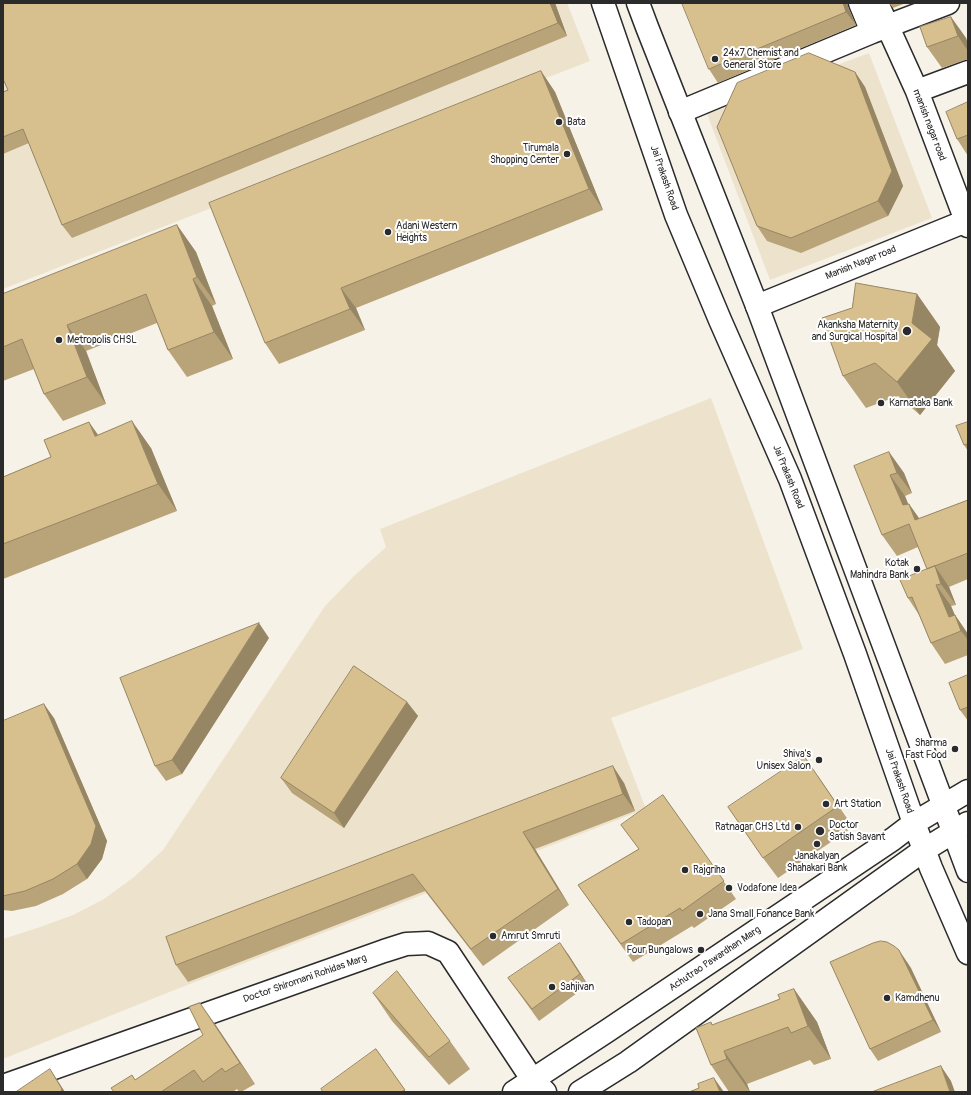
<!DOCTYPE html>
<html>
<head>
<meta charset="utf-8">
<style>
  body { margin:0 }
  #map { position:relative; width:971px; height:1095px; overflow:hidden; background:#f7f2e8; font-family:Pangolin,sans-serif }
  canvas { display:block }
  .frame { position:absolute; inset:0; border:4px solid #2b2b2b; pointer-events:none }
</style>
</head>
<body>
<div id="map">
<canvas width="971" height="1095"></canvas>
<div class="frame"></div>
</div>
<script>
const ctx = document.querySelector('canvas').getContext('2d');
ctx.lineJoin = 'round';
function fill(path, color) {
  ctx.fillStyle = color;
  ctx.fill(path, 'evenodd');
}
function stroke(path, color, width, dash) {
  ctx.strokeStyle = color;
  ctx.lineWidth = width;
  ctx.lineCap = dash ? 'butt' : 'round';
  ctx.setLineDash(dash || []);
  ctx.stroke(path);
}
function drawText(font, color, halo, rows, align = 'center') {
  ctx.font = font + ' Pangolin,sans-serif';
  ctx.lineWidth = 4;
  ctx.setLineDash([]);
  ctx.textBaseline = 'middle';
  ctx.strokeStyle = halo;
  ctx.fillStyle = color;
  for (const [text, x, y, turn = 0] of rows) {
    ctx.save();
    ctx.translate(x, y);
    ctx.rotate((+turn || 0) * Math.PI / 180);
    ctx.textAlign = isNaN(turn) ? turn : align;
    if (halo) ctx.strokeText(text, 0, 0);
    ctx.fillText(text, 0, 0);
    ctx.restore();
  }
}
fill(new Path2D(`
  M 3,3 L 567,3 L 590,61 L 3,289 Z
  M 869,53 L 932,218 L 770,280 L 707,114 Z
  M 711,398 L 803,649 L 611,718 L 646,809 L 177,989 L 3,1059 L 3,939 L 40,927 L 73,915 L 104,899 L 134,877 L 163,850 L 325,606 L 354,576 L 386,547 L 380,529 Z`), '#ede3cd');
const minor = new Path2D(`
  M 860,3 L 872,32
  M 877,3 L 917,91 L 968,226
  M 917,91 L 968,72
  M 680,112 L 872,32 L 948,3
  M 757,306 L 966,221
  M 3,1086 L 384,951 L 406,944 L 428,943 L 448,952 L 532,1079 L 545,1092`);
const major = new Path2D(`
  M 603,3 L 676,215 L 720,320 L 790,479 L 855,654 L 914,823 L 931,868 L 968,953
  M 638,3 L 647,27 L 757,306 L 968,871
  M 514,1092 L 607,1031 L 893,839 L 914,823 L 968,791
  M 580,1092 L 628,1062 L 924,850 L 968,823`);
stroke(minor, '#2b2b2b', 25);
stroke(major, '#2b2b2b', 25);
stroke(minor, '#fff', 22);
stroke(major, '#fff', 22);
fill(new Path2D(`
  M 555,3 L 567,36 L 72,238 L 62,225 L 29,143 L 3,154 L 3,92 Z
  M 889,3 L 906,3 L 893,8 Z
  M 848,7 L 856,25 L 718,83 L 709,69 Z
  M 951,17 L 966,38 L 968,44 L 968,59 L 942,68 L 927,47 Z
  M 541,71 L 555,92 L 603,210 L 356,308 L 365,330 L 279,364 L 265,343 Z
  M 855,72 L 865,87 L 903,186 L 888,216 L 801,253 L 767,241 L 757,226 Z
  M 968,102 L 968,156 L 957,139 Z
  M 177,225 L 196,252 L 216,304 L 212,306 L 233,359 L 187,377 L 168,350 L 157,323 L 86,351 L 106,404 L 63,421 L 44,394 L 34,369 L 3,381 L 3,294 Z
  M 917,294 L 940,327 L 937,345 L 955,371 L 920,415 L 898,396 L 866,408 L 843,376 Z
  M 968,422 L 968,451 L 964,445 Z
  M 98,435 L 151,448 L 177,511 L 3,579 L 3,477 L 51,457 Z
  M 889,452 L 904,473 L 912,493 L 905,496 L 908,504 L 909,504 L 919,519 L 968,500 L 968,579 L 949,587 L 956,605 L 951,606 L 955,615 L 968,634 L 968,655 L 945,664 L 931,643 L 919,615 L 908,598 L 927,569 L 918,547 L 897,556 L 882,535 Z
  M 269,638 L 182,774 L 166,781 L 155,766 Z
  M 968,675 L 968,721 L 960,710 Z
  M 407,702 L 418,716 L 344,828 L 292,793 L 281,778 Z
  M 54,718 L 107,841 L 102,859 L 87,879 L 63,894 L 36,906 L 12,911 L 3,910 L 3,721 Z
  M 818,776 L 853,827 L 778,878 L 763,858 Z
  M 624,783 L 635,811 L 535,849 L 569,905 L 483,966 L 425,891 L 188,982 L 176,965 Z
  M 663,795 L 736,899 L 694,928 L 692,926 L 633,962 L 578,885 L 639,849 Z
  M 568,954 L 588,985 L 539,1021 L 508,978 Z
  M 907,962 L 941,1032 L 878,1061 L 870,1049 Z
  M 794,989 L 817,1022 L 831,1059 L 814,1065 L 810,1060 L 747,1084 L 750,1092 L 729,1092 L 711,1065 L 713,1025 L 780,999 Z
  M 373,993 L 450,1041 L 470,1069 L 449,1085 L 392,1021 Z
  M 215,1024 L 255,1084 L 241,1092 L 239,1092 L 237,1089 L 233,1092 L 209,1092 L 208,1091 L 207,1092 L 114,1092 L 135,1080 L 203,1035 Z
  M 376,1049 L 406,1092 L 323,1092 Z`), '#b9a47a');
fill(new Path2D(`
  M 550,3 L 555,3 L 567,36 L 558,23 Z
  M 843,3 L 848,3 L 848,7 L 856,25 L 846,12 Z
  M 951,17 L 966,38 L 968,44 L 968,51 L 958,36 Z
  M 541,71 L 555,92 L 603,210 L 589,189 Z
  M 855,72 L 865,87 L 903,186 L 888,216 L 878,201 Z
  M 177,225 L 196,252 L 216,304 L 197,277 Z
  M 193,279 L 212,306 L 233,359 L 214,332 Z
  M 341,288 L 356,308 L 365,330 L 350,309 Z
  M 917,294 L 940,327 L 937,345 L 955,371 L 920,415 L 897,382 L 912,323 Z
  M 67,325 L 86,351 L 106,404 L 87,377 Z
  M 132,421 L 151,448 L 177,511 L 158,484 Z
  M 89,422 L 108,449 L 95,436 Z
  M 889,452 L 904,473 L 912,493 L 897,473 Z
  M 890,475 L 905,496 L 917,526 L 903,505 Z
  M 909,504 L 924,525 L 915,520 Z
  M 935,566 L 949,587 L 956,605 L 941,584 Z
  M 936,585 L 951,606 L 961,631 L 949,617 Z
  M 955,615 L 968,634 L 968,640 L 961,631 Z
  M 259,623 L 269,638 L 182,774 L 172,760 Z
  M 407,702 L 418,716 L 344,828 L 334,813 Z
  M 44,704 L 54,718 L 107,841 L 102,859 L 87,879 L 77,864 Z
  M 613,766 L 624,783 L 635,811 L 623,794 Z
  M 523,832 L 535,849 L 569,905 L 558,889 Z
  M 560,943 L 568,954 L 588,985 L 580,974 Z
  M 899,950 L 911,968 L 941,1032 L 933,1020 Z
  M 794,989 L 817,1022 L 831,1059 L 808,1026 Z
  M 200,1003 L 215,1024 L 255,1084 L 240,1063 Z
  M 724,1051 L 747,1084 L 750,1092 L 727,1059 Z
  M 941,1066 L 951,1081 L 955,1092 L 950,1092 Z
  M 50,1069 L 65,1092 L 62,1092 Z
  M 714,1078 L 724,1092 L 720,1092 Z`), '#968663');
const building = new Path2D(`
  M 3,3 L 550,3 L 558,23 L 62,225 L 23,129 L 3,137 L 3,92 L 8,90 L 3,79 Z
  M 682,3 L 843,3 L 846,12 L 709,69 Z
  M 951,17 L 958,36 L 927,47 L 920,27 Z
  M 809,53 L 855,72 L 892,171 L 878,201 L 791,238 L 757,226 L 717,127 L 737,83 Z
  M 541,71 L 589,189 L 341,288 L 350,309 L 265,343 L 209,203 Z
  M 968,102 L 968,135 L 957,139 L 946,112 Z
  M 177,225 L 197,277 L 193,279 L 214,332 L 168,350 L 146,294 L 67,325 L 87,377 L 44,394 L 22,339 L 3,347 L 3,294 Z
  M 856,283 L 917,294 L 912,323 L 932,339 L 897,382 L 875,363 L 843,376 L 822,318 L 852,308 Z
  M 132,421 L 158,484 L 3,544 L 3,477 L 51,457 L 44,440 L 89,422 L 95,436 Z
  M 968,422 L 968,444 L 964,445 L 956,426 Z
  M 889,452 L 897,473 L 890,475 L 903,505 L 909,504 L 915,520 L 968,500 L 968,553 L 927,569 L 909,524 L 882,535 L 854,466 Z
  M 935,566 L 941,584 L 936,585 L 949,617 L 955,615 L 961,631 L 931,643 L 912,597 L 908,598 L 900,580 Z
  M 259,623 L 172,760 L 155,766 L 120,678 Z
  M 354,666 L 407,702 L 334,813 L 281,778 Z
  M 968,675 L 968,707 L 960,710 L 949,683 Z
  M 44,704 L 96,826 L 91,844 L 77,864 L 53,879 L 25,891 L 3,896 L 3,721 Z
  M 804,756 L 838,806 L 763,858 L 728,807 Z
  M 613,766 L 623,794 L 523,832 L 558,889 L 471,949 L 413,874 L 176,965 L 166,937 Z
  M 663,795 L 724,881 L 682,911 L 680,908 L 621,944 L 578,885 L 639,849 L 621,825 Z
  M 881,941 L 887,942 L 894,946 L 899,950 L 933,1020 L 870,1049 L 830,962 L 873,943 Z
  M 560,943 L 580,974 L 532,1009 L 508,978 Z
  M 397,971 L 450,1041 L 429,1057 L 373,993 Z
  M 794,989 L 808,1026 L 791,1033 L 788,1027 L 724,1051 L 727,1059 L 711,1065 L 696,1028 L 711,1022 L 712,1025 L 780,999 L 778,995 Z
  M 200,1003 L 240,1063 L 225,1072 L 222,1068 L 203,1082 L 194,1070 L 161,1092 L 114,1092 L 111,1088 L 132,1075 L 135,1080 L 203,1035 L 189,1007 Z
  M 376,1049 L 405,1090 L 401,1092 L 323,1092 L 321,1089 Z
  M 941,1066 L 950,1092 L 872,1092 Z
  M 50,1069 L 62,1089 L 61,1090 L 62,1092 L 16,1092 Z
  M 714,1078 L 720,1092 L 689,1092 L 699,1088 L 698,1084 Z`);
fill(building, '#d7bf8e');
stroke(building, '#968663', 1);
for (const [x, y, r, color] of [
  [715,59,4,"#2b2b2b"],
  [559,122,4,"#2b2b2b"],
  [567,154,4,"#2b2b2b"],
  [388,232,4,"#2b2b2b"],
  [907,331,5,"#2b2b2b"],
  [59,340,4,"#2b2b2b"],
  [881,403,4,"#2b2b2b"],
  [917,569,4,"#2b2b2b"],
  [955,749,4,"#2b2b2b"],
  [819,760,4,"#2b2b2b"],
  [826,804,4,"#2b2b2b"],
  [798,827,4,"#2b2b2b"],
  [820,831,5,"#2b2b2b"],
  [817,844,4,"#2b2b2b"],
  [685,870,4,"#2b2b2b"],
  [729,888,4,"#2b2b2b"],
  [700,914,4,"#2b2b2b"],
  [629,922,4,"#2b2b2b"],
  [493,936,4,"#2b2b2b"],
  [701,950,4,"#2b2b2b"],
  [552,987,4,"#2b2b2b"],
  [887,998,4,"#2b2b2b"]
]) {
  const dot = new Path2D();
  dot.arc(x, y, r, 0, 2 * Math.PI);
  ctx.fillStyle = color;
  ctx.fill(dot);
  stroke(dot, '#fff', 1.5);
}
drawText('10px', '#2b2b2b', '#fff', [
  ["24x7 Chemist and",723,53],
  ["General Store",723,65],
  ["Bata",567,122],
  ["Tirumala",559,148,"right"],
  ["Shopping Center",559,160,"right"],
  ["Adani Western",396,226],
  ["Heights",396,238],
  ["Akanksha Maternity",898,325,"right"],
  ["and Surgical Hospital",898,337,"right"],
  ["Metropolis CHSL",67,340],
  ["Karnataka Bank",889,403],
  ["Kotak",909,563,"right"],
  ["Mahindra Bank",909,575,"right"],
  ["Sharma",947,743,"right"],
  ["Fast Food",947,755,"right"],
  ["Shiva's",811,754,"right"],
  ["Unisex Salon",811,766,"right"],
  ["Art Station",834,804],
  ["Doctor",829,825],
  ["Satish Savant",829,837],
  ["Ratnagar CHS Ltd",790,827,"right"],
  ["Janakalyan",817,856,"center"],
  ["Shahakari Bank",817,868,"center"],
  ["Rajgriha",693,870],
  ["Vodafone Idea",737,888],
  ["Jana Small Fonance Bank",708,914],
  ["Tadopan",637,922],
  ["Amrut Smruti",501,936],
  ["Four Bungalows",693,950,"right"],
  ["Sahjivan",560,987],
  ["Kamdhenu",895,998]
], 'left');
drawText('10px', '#2b2b2b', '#fff', [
  ["manish nagar road",929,125,69],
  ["Jai Prakash Road",664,178,71],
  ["Manish Nagar road",861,263,-22],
  ["Jai Prakash Road",788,477,68],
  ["Jai Prakash Road",899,781,71],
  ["Achutrao Pawardhan Marg",715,959,-34],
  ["Doctor Shiromani Rohidas Marg",305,979,-19]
]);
</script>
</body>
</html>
